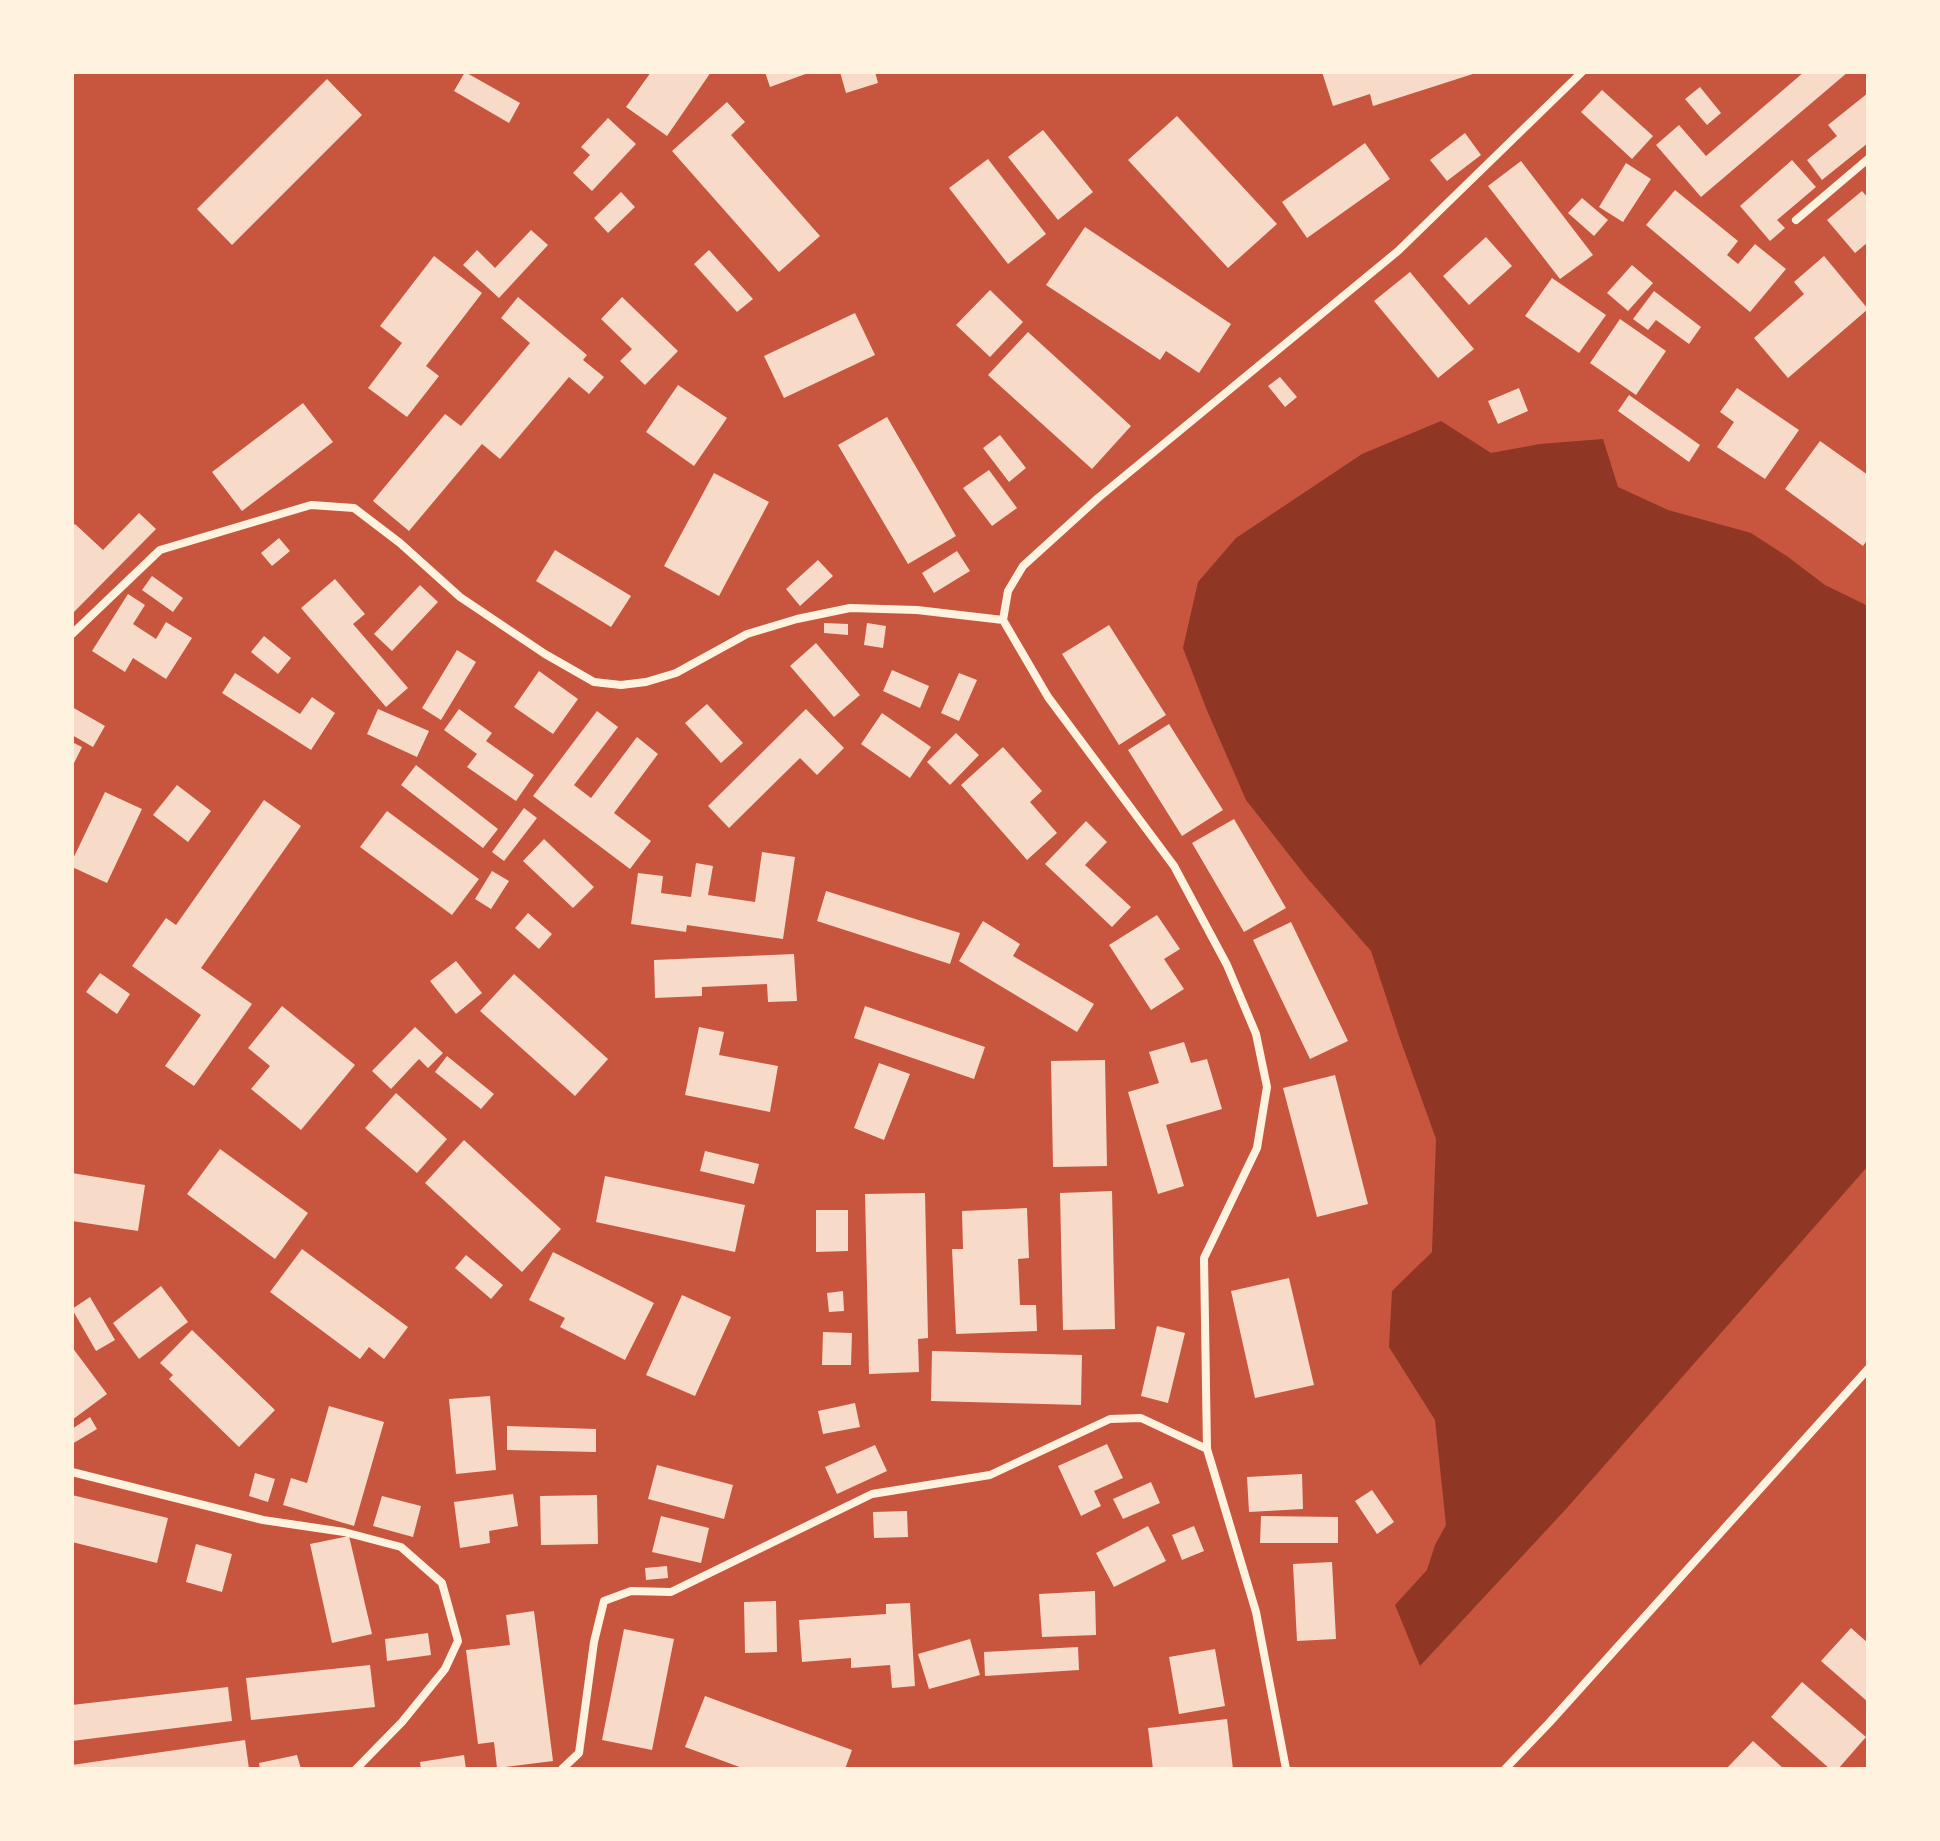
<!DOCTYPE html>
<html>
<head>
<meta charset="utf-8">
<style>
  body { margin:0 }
  #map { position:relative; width:1940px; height:1841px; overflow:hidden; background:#c8553d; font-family:"IBM Plex Sans",sans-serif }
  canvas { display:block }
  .frame { position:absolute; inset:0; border:74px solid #fff3e0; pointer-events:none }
</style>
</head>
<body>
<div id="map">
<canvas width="1940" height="1841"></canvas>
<div class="frame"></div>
</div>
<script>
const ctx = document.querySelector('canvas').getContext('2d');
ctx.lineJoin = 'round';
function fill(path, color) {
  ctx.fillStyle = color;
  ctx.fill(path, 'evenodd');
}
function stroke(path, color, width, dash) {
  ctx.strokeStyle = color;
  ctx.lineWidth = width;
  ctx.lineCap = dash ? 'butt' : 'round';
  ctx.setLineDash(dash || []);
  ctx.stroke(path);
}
fill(new Path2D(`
  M 1441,421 L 1491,453 L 1540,444 L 1603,439 L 1618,487 L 1668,510 L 1751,533 L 1788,557 L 1825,585 L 1868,606 L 1868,1166 L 1566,1509 L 1420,1666 L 1395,1605 L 1427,1570 L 1435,1545 L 1446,1525 L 1435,1420 L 1389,1347 L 1392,1291 L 1432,1252 L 1436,1139 L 1399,1036 L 1371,951 L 1308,879 L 1246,800 L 1206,708 L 1183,648 L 1198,582 L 1236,538 L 1362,454 Z`), '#8f3625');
fill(new Path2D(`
  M 465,72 L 520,103 L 509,123 L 454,91 Z
  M 651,72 L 711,72 L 667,136 L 626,107 Z
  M 765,72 L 811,72 L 770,87 Z
  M 840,72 L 875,72 L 878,83 L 846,93 Z
  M 1322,72 L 1476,72 L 1476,73 L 1373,106 L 1370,94 L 1333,106 Z
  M 1804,72 L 1848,72 L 1701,197 L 1656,145 L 1679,125 L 1706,156 Z
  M 327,79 L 362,115 L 232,245 L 197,209 Z
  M 1700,87 L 1721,113 L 1707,125 L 1685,99 Z
  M 1602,90 L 1653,136 L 1632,159 L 1581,112 Z
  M 1868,93 L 1868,143 L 1822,180 L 1807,160 L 1837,136 L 1828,125 Z
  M 727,102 L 745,122 L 731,135 L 820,236 L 779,272 L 672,151 Z
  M 1177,116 L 1277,224 L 1228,268 L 1128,160 Z
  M 608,118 L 636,144 L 592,191 L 573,173 L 590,155 L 581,147 Z
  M 1043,130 L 1093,192 L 1058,220 L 1008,157 Z
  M 1465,133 L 1481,155 L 1447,181 L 1430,160 Z
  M 1365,143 L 1390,179 L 1307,238 L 1282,202 Z
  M 988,159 L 1046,234 L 1008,264 L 949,188 Z
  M 1792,160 L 1816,187 L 1777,220 L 1785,228 L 1770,241 L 1740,206 Z
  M 1521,161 L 1593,255 L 1560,279 L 1488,186 Z
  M 1626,163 L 1651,179 L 1623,222 L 1599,207 Z
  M 1675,190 L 1738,241 L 1727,255 L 1738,264 L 1755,244 L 1786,269 L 1750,312 L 1646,225 Z
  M 1862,191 L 1868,198 L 1868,242 L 1855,253 L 1827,220 Z
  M 621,192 L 635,207 L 608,233 L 594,218 Z
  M 1582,198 L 1608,220 L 1594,236 L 1568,213 Z
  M 1085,227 L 1231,324 L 1199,373 L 1166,351 L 1160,360 L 1046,285 Z
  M 531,230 L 548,245 L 499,298 L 463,265 L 477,250 L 495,268 Z
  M 1486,237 L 1512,266 L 1469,305 L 1443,276 Z
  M 709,250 L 753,299 L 737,312 L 694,264 Z
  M 434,256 L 482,293 L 426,366 L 439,376 L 407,417 L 368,388 L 402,343 L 380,326 Z
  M 1824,256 L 1868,309 L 1788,378 L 1754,338 L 1804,294 L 1794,282 Z
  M 1632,265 L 1653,283 L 1628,311 L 1607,293 Z
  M 1410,272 L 1474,349 L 1438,378 L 1374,301 Z
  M 1552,278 L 1606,315 L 1579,353 L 1525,316 Z
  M 990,290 L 1023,322 L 990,357 L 956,325 Z
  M 1654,291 L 1701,327 L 1689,344 L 1656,320 L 1648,330 L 1633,319 Z
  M 518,297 L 587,355 L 583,360 L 604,377 L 589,394 L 569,377 L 500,459 L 482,444 L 409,531 L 373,501 L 445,414 L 461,426 L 530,343 L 501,318 Z
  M 622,297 L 678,351 L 645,385 L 620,361 L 632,349 L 601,319 Z
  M 855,313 L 875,355 L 784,398 L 764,356 Z
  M 1620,319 L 1666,351 L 1636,395 L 1590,363 Z
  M 1028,332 L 1131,426 L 1092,469 L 988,375 Z
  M 1280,377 L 1297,397 L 1285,407 L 1268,386 Z
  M 678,385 L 727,418 L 694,466 L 646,432 Z
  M 1519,388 L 1528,411 L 1498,424 L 1488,401 Z
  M 1737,388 L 1799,430 L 1765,479 L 1717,447 L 1734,422 L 1720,412 Z
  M 1629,395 L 1700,445 L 1689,462 L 1618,411 Z
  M 303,403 L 333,442 L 242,511 L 212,472 Z
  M 887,417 L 956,536 L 908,564 L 838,445 Z
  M 1000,435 L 1026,468 L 1009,482 L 983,448 Z
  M 1820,441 L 1868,475 L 1868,539 L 1863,546 L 1785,489 Z
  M 989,470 L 1017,508 L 992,526 L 963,488 Z
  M 714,473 L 769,502 L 719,596 L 664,566 Z
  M 139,513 L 156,529 L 72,614 L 72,527 L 75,524 L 103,550 Z
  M 279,538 L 290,551 L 272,566 L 261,553 Z
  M 555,550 L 631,596 L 611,627 L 536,581 Z
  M 957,551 L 970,571 L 934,593 L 922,573 Z
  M 818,560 L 833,576 L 800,606 L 786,589 Z
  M 152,576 L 183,598 L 173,612 L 142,590 Z
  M 335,579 L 365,614 L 353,624 L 408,688 L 386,707 L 301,608 Z
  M 420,585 L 438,602 L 392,651 L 374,634 Z
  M 128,594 L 145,605 L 133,624 L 156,639 L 166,622 L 192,638 L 166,679 L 133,658 L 125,672 L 92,651 Z
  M 824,623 L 848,624 L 848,635 L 824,633 Z
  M 867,623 L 886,626 L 883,648 L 864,645 Z
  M 1109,625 L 1166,715 L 1119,745 L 1062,654 Z
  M 264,636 L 291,658 L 278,674 L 251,652 Z
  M 816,643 L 860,695 L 834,717 L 790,666 Z
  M 457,650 L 476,662 L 441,720 L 422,708 Z
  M 892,670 L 929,686 L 920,708 L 883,691 Z
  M 539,671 L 578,699 L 553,734 L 514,707 Z
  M 235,673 L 300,714 L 312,697 L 335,713 L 311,750 L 222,693 Z
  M 959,673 L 977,680 L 959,721 L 941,713 Z
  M 707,704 L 743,743 L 721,763 L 685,723 Z
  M 72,707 L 105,726 L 93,747 L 72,735 Z
  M 378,709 L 429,731 L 417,757 L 367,734 Z
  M 459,709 L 492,733 L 486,741 L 534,775 L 516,801 L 467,767 L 477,754 L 444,730 Z
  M 806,709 L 844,748 L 817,775 L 800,758 L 729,828 L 708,806 Z
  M 597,711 L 618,727 L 574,785 L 591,798 L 637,737 L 658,754 L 614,813 L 651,841 L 630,869 L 533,796 Z
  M 882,713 L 931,747 L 910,778 L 861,744 Z
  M 1169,724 L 1223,810 L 1182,836 L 1128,750 Z
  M 956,733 L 979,755 L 950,785 L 927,762 Z
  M 72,742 L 82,747 L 72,767 Z
  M 1003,747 L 1042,791 L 1030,802 L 1057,833 L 1027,860 L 961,785 Z
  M 416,765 L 498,829 L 483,848 L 401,785 Z
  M 177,785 L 211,811 L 188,842 L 153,815 Z
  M 105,792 L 142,809 L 107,883 L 72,867 L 72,861 Z
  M 264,800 L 301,826 L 201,968 L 252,1004 L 194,1086 L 165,1066 L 201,1015 L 132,966 L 166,918 L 176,925 Z
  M 524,808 L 537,818 L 504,861 L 492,852 Z
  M 387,811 L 479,879 L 452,915 L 360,847 Z
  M 1234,819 L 1286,908 L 1244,932 L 1192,843 Z
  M 1086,821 L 1107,842 L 1085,865 L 1131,907 L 1112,927 L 1045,864 Z
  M 544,839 L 594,887 L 573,908 L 523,861 Z
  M 762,852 L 795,857 L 783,939 L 687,925 L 686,932 L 631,924 L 638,873 L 663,876 L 661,893 L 691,897 L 696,863 L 713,866 L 708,895 L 755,902 Z
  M 492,871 L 509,881 L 491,909 L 475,899 Z
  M 826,891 L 960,933 L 950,964 L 817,921 Z
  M 528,913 L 552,934 L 539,949 L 515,928 Z
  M 1157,915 L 1180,949 L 1164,959 L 1184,989 L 1151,1010 L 1109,945 Z
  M 983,921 L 1020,944 L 1013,956 L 1094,1004 L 1077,1032 L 959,961 Z
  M 1291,922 L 1348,1041 L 1310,1059 L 1253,940 Z
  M 794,954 L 797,1001 L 768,1002 L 767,984 L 702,987 L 702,996 L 655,998 L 654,960 Z
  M 456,961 L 482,993 L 456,1014 L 430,981 Z
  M 100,973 L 130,994 L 117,1014 L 86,992 Z
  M 514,974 L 608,1059 L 575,1096 L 480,1011 Z
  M 282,1006 L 355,1065 L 301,1130 L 251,1089 L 270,1066 L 248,1048 Z
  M 865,1006 L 985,1047 L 974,1079 L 854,1038 Z
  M 415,1027 L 443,1053 L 428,1068 L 419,1059 L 391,1089 L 372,1071 Z
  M 699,1027 L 724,1032 L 719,1055 L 778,1066 L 770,1112 L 685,1095 Z
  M 1184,1042 L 1191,1063 L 1207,1059 L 1222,1109 L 1166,1125 L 1184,1186 L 1158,1194 L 1128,1092 L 1159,1083 L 1149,1052 Z
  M 447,1056 L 494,1094 L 481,1109 L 435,1072 Z
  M 1105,1060 L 1107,1166 L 1053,1167 L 1051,1061 Z
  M 879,1063 L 910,1074 L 884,1140 L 854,1128 Z
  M 1335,1075 L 1368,1204 L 1317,1217 L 1283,1088 Z
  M 396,1093 L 447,1139 L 417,1173 L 365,1128 Z
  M 464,1140 L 561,1229 L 522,1272 L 425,1183 Z
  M 220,1149 L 308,1213 L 275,1259 L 187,1194 Z
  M 705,1151 L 759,1164 L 754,1184 L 700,1171 Z
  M 72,1173 L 145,1185 L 138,1231 L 72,1221 Z
  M 605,1176 L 745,1205 L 735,1252 L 596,1222 Z
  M 1112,1191 L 1115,1329 L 1063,1330 L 1060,1193 Z
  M 925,1193 L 928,1338 L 918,1339 L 919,1372 L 869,1374 L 865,1194 Z
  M 1027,1208 L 1029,1258 L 1018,1259 L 1020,1305 L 1036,1305 L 1037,1331 L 956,1334 L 952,1249 L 963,1249 L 962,1211 Z
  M 816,1210 L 848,1210 L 848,1251 L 816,1252 Z
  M 302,1249 L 408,1327 L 384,1359 L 369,1347 L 360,1359 L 270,1292 Z
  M 553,1252 L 654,1303 L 625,1360 L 560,1327 L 565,1318 L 529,1300 Z
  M 466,1255 L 503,1285 L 491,1299 L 455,1268 Z
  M 1289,1278 L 1314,1385 L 1255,1398 L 1231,1291 Z
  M 161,1286 L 188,1322 L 139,1359 L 113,1323 Z
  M 843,1291 L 844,1311 L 829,1312 L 827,1293 Z
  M 682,1295 L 731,1317 L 695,1396 L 646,1375 Z
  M 90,1297 L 115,1340 L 96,1351 L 72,1309 Z
  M 1157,1326 L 1185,1333 L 1168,1403 L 1141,1396 Z
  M 192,1330 L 275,1410 L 239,1447 L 169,1379 L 173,1375 L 160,1363 Z
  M 823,1332 L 852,1333 L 851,1365 L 822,1365 Z
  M 72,1347 L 107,1394 L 72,1420 Z
  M 932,1351 L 1082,1355 L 1081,1405 L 931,1401 Z
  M 490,1396 L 496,1470 L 456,1474 L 449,1399 Z
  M 855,1403 L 860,1427 L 823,1434 L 818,1411 Z
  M 329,1406 L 384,1422 L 354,1526 L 283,1505 L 291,1478 L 307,1483 Z
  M 90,1417 L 97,1429 L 72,1444 L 72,1429 Z
  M 507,1426 L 596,1429 L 596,1452 L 507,1450 Z
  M 1107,1444 L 1123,1478 L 1094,1491 L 1101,1506 L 1081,1516 L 1058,1466 Z
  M 875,1445 L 887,1471 L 837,1494 L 825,1467 Z
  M 657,1465 L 733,1485 L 724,1519 L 648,1499 Z
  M 255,1473 L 275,1479 L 268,1502 L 249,1496 Z
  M 1302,1474 L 1303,1509 L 1249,1512 L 1247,1477 Z
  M 1151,1482 L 1160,1503 L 1123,1519 L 1113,1499 Z
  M 1372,1490 L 1394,1522 L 1377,1534 L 1355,1501 Z
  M 513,1494 L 518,1526 L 489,1531 L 490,1543 L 460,1548 L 454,1502 Z
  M 72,1495 L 168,1518 L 157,1563 L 72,1542 Z
  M 597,1495 L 598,1544 L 541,1545 L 540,1496 Z
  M 382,1496 L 421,1506 L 413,1537 L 373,1526 Z
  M 907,1511 L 908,1537 L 874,1538 L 873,1512 Z
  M 661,1516 L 709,1528 L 701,1563 L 652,1552 Z
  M 1261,1516 L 1338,1517 L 1338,1543 L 1260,1543 Z
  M 1148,1526 L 1166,1561 L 1114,1587 L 1096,1553 Z
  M 1194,1526 L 1204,1551 L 1182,1560 L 1172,1535 Z
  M 349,1536 L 372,1634 L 332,1643 L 310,1544 Z
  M 196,1544 L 232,1554 L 222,1592 L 186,1582 Z
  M 1332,1562 L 1336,1639 L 1297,1641 L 1293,1564 Z
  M 667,1566 L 668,1578 L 646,1580 L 645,1568 Z
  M 1095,1591 L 1096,1635 L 1042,1637 L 1039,1594 Z
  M 776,1601 L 777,1652 L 745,1653 L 744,1602 Z
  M 910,1603 L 915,1686 L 892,1688 L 890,1665 L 851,1668 L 851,1658 L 802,1662 L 799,1620 L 886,1614 L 886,1604 Z
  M 534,1611 L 553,1761 L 497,1768 L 494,1742 L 478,1744 L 466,1650 L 510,1645 L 506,1615 Z
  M 1851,1628 L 1868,1643 L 1868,1702 L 1821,1661 Z
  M 624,1629 L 674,1639 L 652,1750 L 602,1740 Z
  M 428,1633 L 431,1655 L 387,1661 L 385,1639 Z
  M 970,1639 L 980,1675 L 929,1689 L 918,1654 Z
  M 1078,1647 L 1079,1670 L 985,1676 L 984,1652 Z
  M 1215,1649 L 1225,1706 L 1179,1714 L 1169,1657 Z
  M 370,1665 L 375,1707 L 251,1720 L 246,1678 Z
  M 1802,1682 L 1866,1737 L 1838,1769 L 1830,1769 L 1771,1717 Z
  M 228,1687 L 232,1721 L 72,1741 L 72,1705 Z
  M 705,1696 L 852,1750 L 845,1769 L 745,1769 L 685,1747 Z
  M 1227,1719 L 1233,1769 L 1153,1769 L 1148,1728 Z
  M 245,1740 L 249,1769 L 72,1769 L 72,1765 Z
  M 1753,1741 L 1784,1769 L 1726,1769 Z
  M 297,1755 L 301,1769 L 260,1769 L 259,1763 Z
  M 464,1755 L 466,1769 L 421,1769 L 420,1762 Z`), '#f7dbc8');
stroke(new Path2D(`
  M 1796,220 L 1868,159
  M 72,634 L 160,550 L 311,505 L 354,508 L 400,543 L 460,597 L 545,654 L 594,682 L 621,685 L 646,682 L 676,673 L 747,634 L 797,619 L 850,608 L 917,610 L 1003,620
  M 72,1472 L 263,1520 L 344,1532 L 401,1547 L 442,1583 L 458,1641 L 445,1669 L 402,1722 L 356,1769
  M 562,1769 L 579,1753 L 594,1642 L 604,1601 L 631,1591 L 671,1592 L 872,1494 L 990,1475 L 1110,1419 L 1141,1418 L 1207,1449
  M 1286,1769 L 1256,1612 L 1207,1449 L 1204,1258 L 1257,1148 L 1267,1087 L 1256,1034 L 1227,965 L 1174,866 L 1048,697 L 1003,620 L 1008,591 L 1023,566 L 1098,498 L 1398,251 L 1582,72
  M 1505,1769 L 1549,1723 L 1868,1369`), '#fff3e0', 8);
</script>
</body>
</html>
